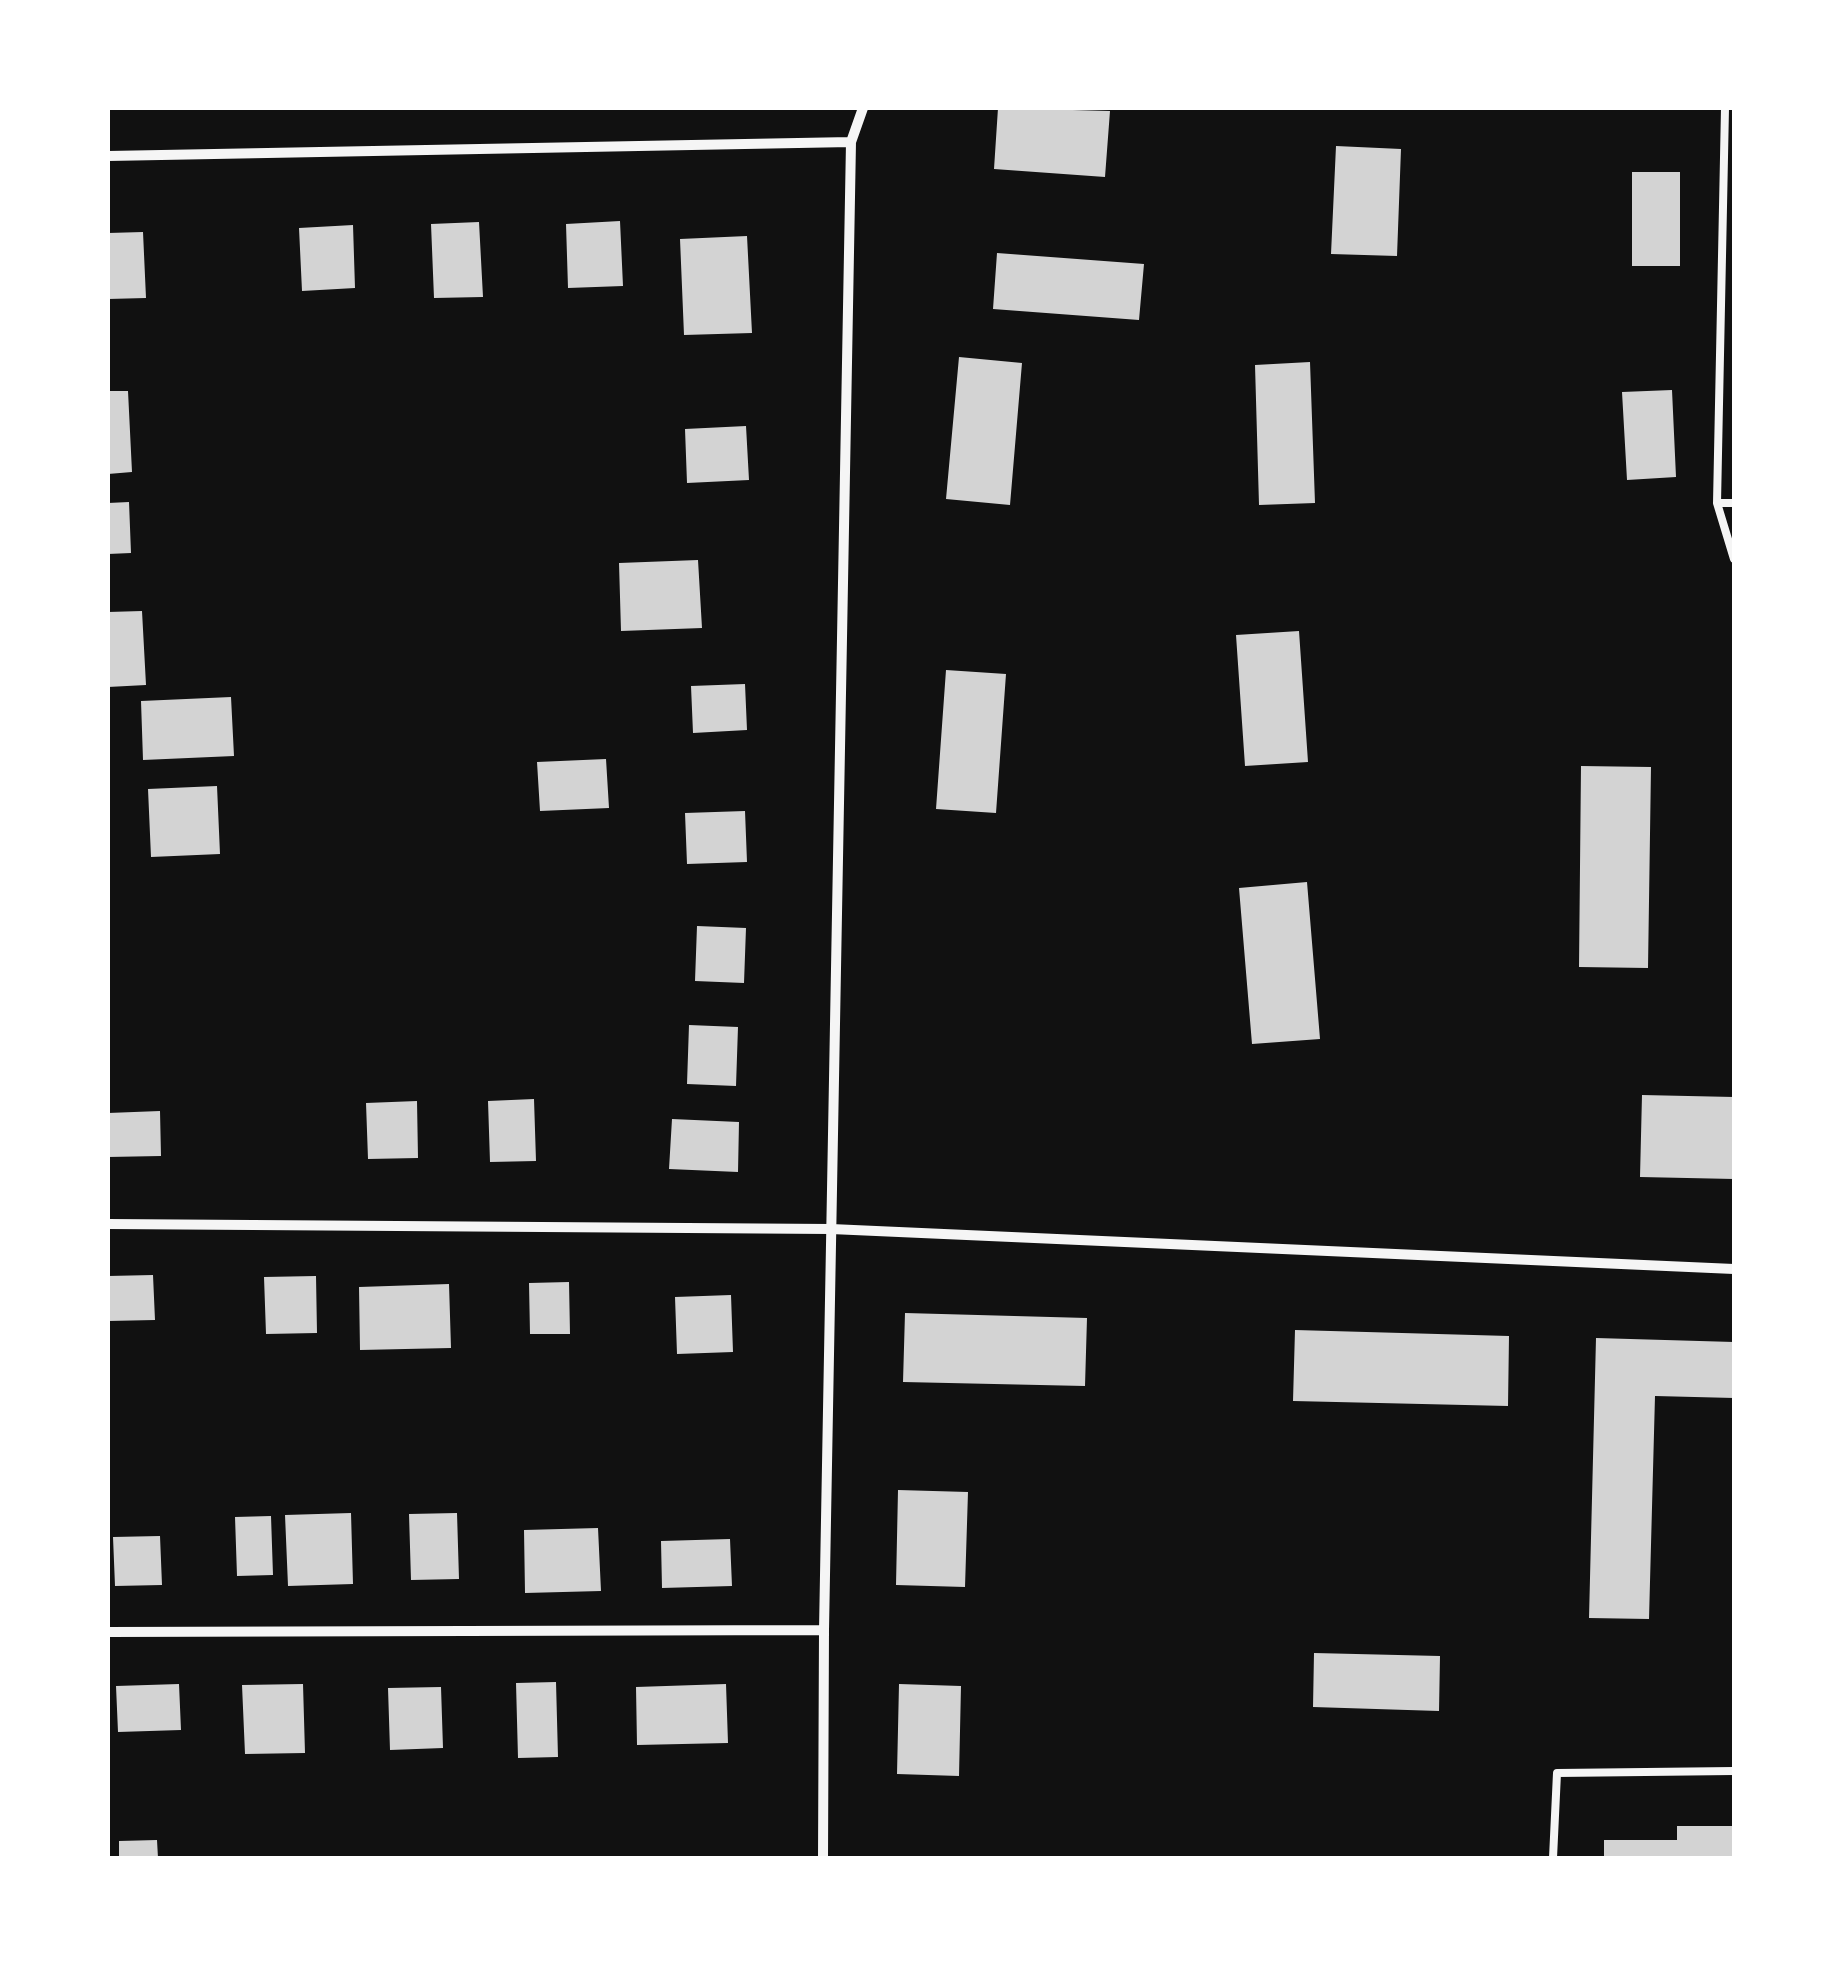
<!DOCTYPE html>
<html>
<head>
<meta charset="utf-8">
<style>
  body { margin:0 }
  #map { position:relative; width:1842px; height:1966px; overflow:hidden; background:#111; font-family:Literata,serif }
  canvas { display:block }
  .frame { position:absolute; inset:0; border:110px solid #fff; pointer-events:none }
</style>
</head>
<body>
<div id="map">
<canvas width="1842" height="1966"></canvas>
<div class="frame"></div>
</div>
<script>
const ctx = document.querySelector('canvas').getContext('2d');
ctx.lineJoin = 'round';
function fill(path, color) {
  ctx.fillStyle = color;
  ctx.fill(path, 'evenodd');
}
function stroke(path, color, width, dash) {
  ctx.strokeStyle = color;
  ctx.lineWidth = width;
  ctx.lineCap = dash ? 'butt' : 'round';
  ctx.setLineDash(dash || []);
  ctx.stroke(path);
}
fill(new Path2D(`
  M 998,108 L 1110,111 L 1105,177 L 994,169 Z
  M 1336,146 L 1401,149 L 1397,256 L 1331,254 Z
  M 1632,172 L 1680,172 L 1680,266 L 1632,266 Z
  M 620,221 L 623,286 L 568,288 L 566,224 Z
  M 479,222 L 483,297 L 434,298 L 431,224 Z
  M 353,225 L 355,288 L 302,291 L 299,228 Z
  M 143,232 L 146,298 L 108,299 L 108,233 Z
  M 747,236 L 752,333 L 684,335 L 680,239 Z
  M 997,253 L 1144,264 L 1139,320 L 993,309 Z
  M 959,357 L 1022,363 L 1010,505 L 946,499 Z
  M 1310,362 L 1315,503 L 1259,505 L 1255,365 Z
  M 1672,390 L 1676,477 L 1627,480 L 1622,392 Z
  M 108,391 L 128,391 L 132,472 L 108,474 Z
  M 746,426 L 749,480 L 687,483 L 685,429 Z
  M 129,502 L 131,553 L 108,554 L 108,503 Z
  M 698,560 L 702,628 L 621,631 L 619,563 Z
  M 142,611 L 146,685 L 108,687 L 108,612 Z
  M 1299,631 L 1308,762 L 1245,766 L 1236,635 Z
  M 946,670 L 1006,674 L 996,813 L 936,809 Z
  M 745,684 L 747,730 L 693,733 L 691,686 Z
  M 231,697 L 234,756 L 143,760 L 141,701 Z
  M 606,759 L 609,808 L 540,811 L 537,762 Z
  M 1581,766 L 1651,767 L 1648,968 L 1579,967 Z
  M 217,786 L 220,854 L 151,857 L 148,789 Z
  M 745,811 L 747,862 L 687,864 L 685,813 Z
  M 1307,882 L 1320,1039 L 1252,1044 L 1239,888 Z
  M 697,926 L 746,928 L 744,983 L 695,981 Z
  M 689,1025 L 738,1027 L 736,1086 L 687,1084 Z
  M 1642,1095 L 1734,1097 L 1734,1179 L 1640,1177 Z
  M 534,1099 L 536,1161 L 490,1162 L 488,1101 Z
  M 417,1101 L 418,1158 L 368,1159 L 366,1103 Z
  M 160,1111 L 161,1156 L 108,1157 L 108,1113 Z
  M 672,1119 L 739,1122 L 738,1172 L 669,1169 Z
  M 153,1275 L 155,1320 L 108,1321 L 108,1276 Z
  M 316,1276 L 317,1333 L 266,1334 L 264,1277 Z
  M 569,1282 L 570,1334 L 530,1334 L 529,1283 Z
  M 449,1284 L 451,1348 L 360,1350 L 359,1287 Z
  M 731,1295 L 733,1352 L 677,1354 L 675,1297 Z
  M 905,1313 L 1087,1318 L 1085,1386 L 903,1382 Z
  M 1295,1330 L 1509,1336 L 1508,1406 L 1293,1401 Z
  M 1596,1338 L 1734,1342 L 1734,1398 L 1655,1396 L 1649,1619 L 1589,1618 Z
  M 898,1490 L 968,1492 L 965,1587 L 896,1585 Z
  M 351,1513 L 353,1584 L 288,1586 L 285,1515 Z
  M 457,1513 L 459,1579 L 411,1580 L 409,1514 Z
  M 271,1516 L 273,1575 L 237,1576 L 235,1517 Z
  M 598,1528 L 601,1591 L 525,1593 L 524,1530 Z
  M 160,1536 L 162,1585 L 115,1586 L 113,1537 Z
  M 730,1539 L 732,1586 L 662,1588 L 661,1541 Z
  M 1314,1653 L 1440,1656 L 1439,1711 L 1313,1707 Z
  M 556,1682 L 558,1757 L 518,1758 L 516,1683 Z
  M 179,1684 L 181,1730 L 118,1732 L 116,1686 Z
  M 303,1684 L 305,1753 L 245,1754 L 242,1685 Z
  M 726,1684 L 728,1743 L 637,1745 L 636,1687 Z
  M 899,1684 L 961,1686 L 959,1776 L 897,1774 Z
  M 441,1687 L 443,1748 L 390,1750 L 388,1688 Z
  M 1677,1826 L 1734,1826 L 1734,1858 L 1604,1858 L 1604,1840 L 1677,1840 Z
  M 157,1840 L 158,1858 L 119,1858 L 119,1841 Z`), '#d3d3d3');
stroke(new Path2D(`
  M 1725,108 L 1717,503 L 1734,559
  M 1717,503 L 1734,503
  M 1553,1858 L 1557,1773 L 1734,1771`), '#f5f5f5', 8);
stroke(new Path2D(`
  M 108,156 L 851,142
  M 108,1224 L 831,1229 L 1734,1269
  M 108,1632 L 824,1630
  M 823,1858 L 824,1630 L 851,142 L 863,108`), '#f5f5f5', 10);
</script>
</body>
</html>
